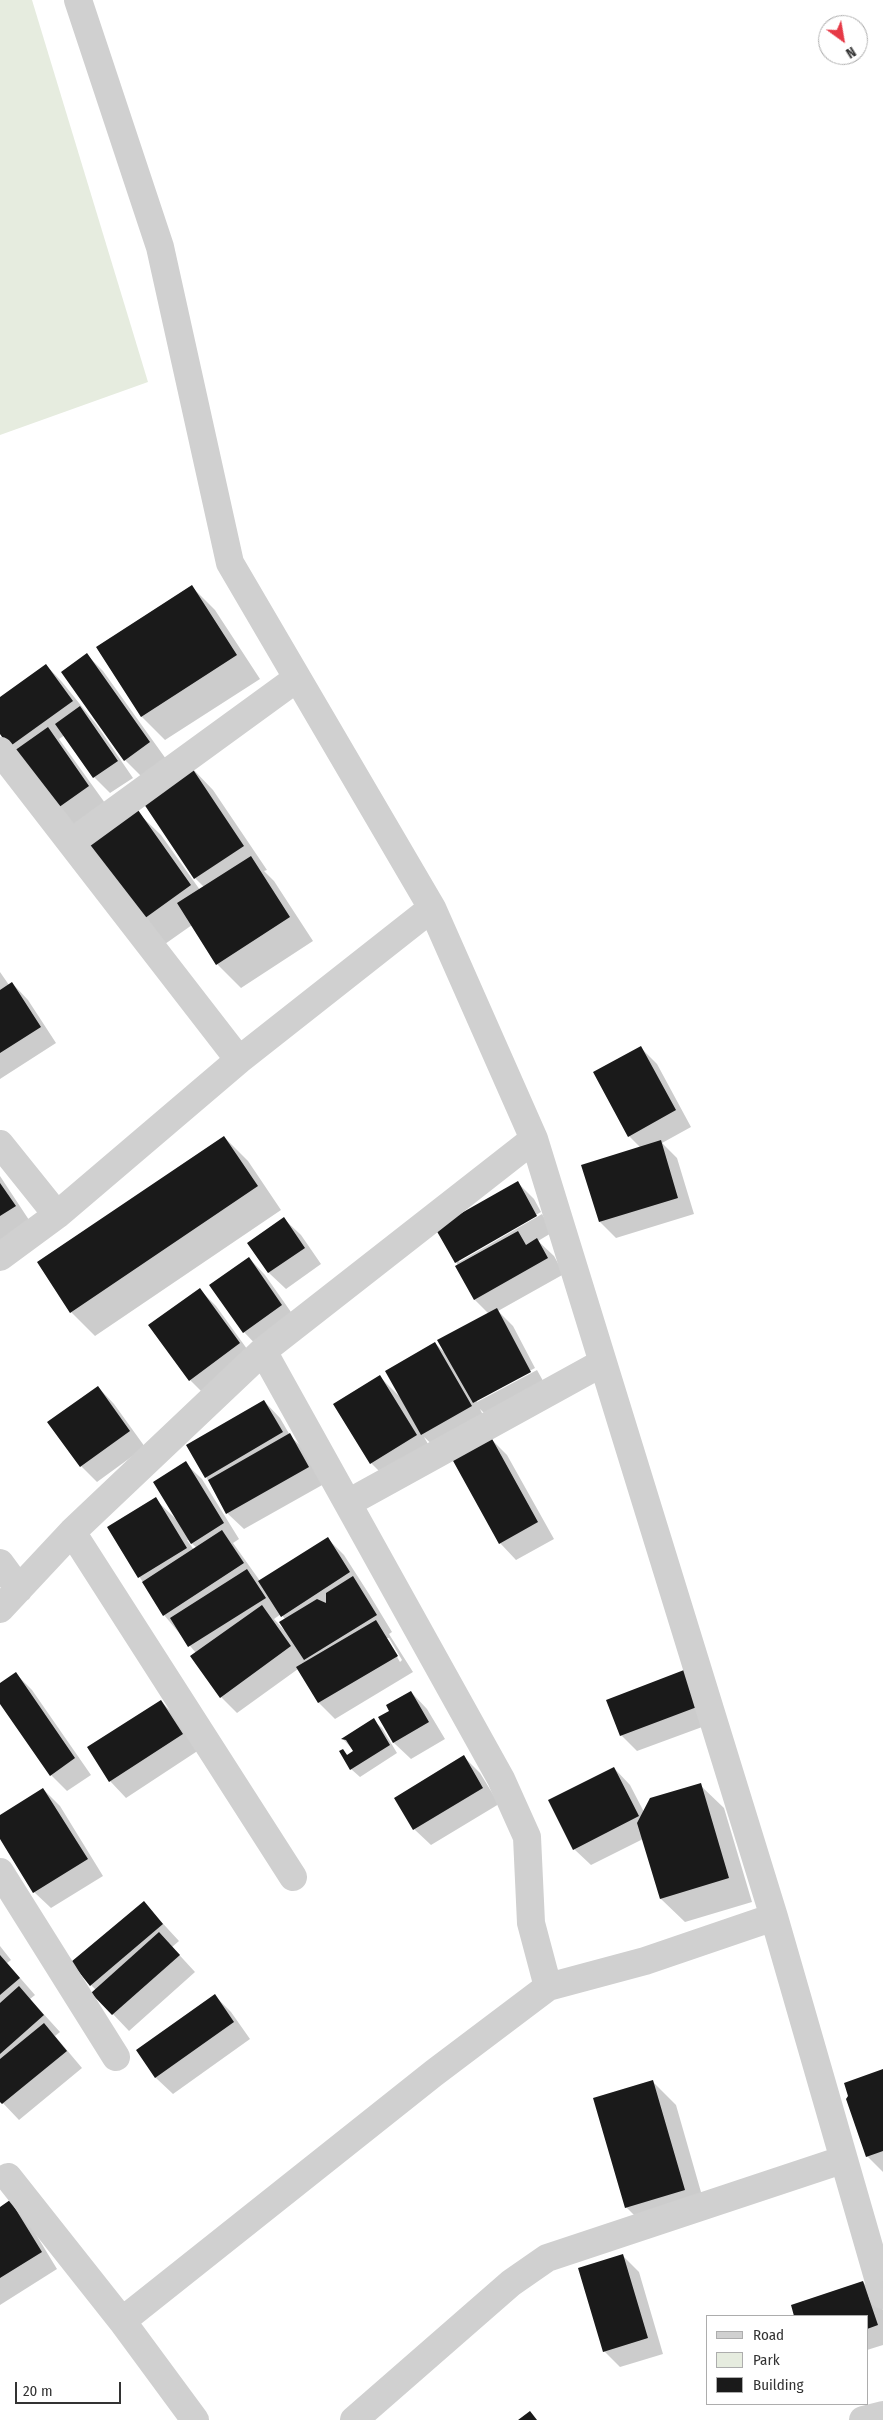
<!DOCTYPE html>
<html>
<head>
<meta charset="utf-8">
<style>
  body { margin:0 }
  #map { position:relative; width:883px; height:2420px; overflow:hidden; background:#fff; font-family:"Fira Sans Condensed",sans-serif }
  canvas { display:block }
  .legend { position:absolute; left:706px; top:2315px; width:162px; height:90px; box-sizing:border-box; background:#fff; border:1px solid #adadad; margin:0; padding:6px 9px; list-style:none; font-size:15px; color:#333 }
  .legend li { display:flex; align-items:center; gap:10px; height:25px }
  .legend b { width:25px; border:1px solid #adadad }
  .north { position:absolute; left:818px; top:15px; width:50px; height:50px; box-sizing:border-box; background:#fff; border:1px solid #adadad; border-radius:50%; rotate:148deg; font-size:14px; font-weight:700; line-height:20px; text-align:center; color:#333 }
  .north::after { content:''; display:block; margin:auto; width:18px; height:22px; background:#e63946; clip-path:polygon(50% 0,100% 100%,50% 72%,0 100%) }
  .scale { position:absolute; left:15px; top:2382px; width:106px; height:22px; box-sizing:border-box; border:2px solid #333; border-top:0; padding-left:6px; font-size:15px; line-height:18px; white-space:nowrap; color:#333; -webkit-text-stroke:4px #fff; paint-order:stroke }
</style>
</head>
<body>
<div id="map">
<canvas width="883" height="2420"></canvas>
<ul class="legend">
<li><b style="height:6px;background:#d0d0d0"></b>Road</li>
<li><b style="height:14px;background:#e6ecdf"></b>Park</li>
<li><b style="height:14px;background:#1a1a1a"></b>Building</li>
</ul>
<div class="north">N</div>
<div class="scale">20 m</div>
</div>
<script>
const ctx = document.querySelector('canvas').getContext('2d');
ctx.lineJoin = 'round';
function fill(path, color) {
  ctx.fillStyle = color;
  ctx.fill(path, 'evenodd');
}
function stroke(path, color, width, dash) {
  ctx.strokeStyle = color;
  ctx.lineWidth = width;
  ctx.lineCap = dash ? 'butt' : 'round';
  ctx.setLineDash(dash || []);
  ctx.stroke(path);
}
fill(new Path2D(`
  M 0,0 L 32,0 L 148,382 L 0,435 Z`), '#e6ecdf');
fill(new Path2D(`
  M 192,587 L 215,610 L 260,679 L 165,740 L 142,717 L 97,648 Z
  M 87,655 L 103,671 L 166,759 L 141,776 L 125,760 Z
  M 46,665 L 62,682 L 96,724 L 133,778 L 110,793 L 94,777 L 65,735 L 59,739 L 105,803 L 72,826 L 0,732 L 0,699 Z
  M 190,766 L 213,790 L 267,870 L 264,871 L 274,881 L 313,941 L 241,988 L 217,964 L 192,925 L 165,944 L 141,920 L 137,812 L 161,835 L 200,890 L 204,887 L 195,878 L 141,799 Z
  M 0,972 L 9,985 L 12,983 L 28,1000 L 56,1043 L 0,1079 Z
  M 641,1048 L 657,1064 L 691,1127 L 662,1143 L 677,1158 L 694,1214 L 616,1238 L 600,1222 L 641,1148 L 629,1136 Z
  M 224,1137 L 248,1161 L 281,1210 L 95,1336 L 71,1312 Z
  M 0,1176 L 31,1223 L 0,1244 Z
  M 517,1182 L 534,1199 L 541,1212 L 459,1259 L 459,1262 L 542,1214 L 553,1232 L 538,1241 L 554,1256 L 564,1274 L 498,1311 L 513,1326 L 535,1368 L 477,1399 L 477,1402 L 537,1370 L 547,1388 L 490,1419 L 480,1409 L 487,1423 L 439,1451 L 424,1437 L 432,1451 L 387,1479 L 371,1463 L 379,1376 L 400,1397 L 435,1343 L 446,1354 L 489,1314 L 474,1299 L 456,1262 Z
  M 284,1219 L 301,1235 L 321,1264 L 286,1289 L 269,1273 L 249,1243 Z
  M 249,1258 L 265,1275 L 298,1322 L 260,1349 L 244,1332 Z
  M 200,1290 L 216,1306 L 255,1360 L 206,1396 L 190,1380 Z
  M 98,1387 L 114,1404 L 145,1447 L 97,1482 L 81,1466 Z
  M 264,1401 L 280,1418 L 291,1437 L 306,1451 L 324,1484 L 244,1529 L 227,1513 L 206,1477 Z
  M 491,1439 L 507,1455 L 554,1539 L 516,1560 L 500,1543 Z
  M 185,1463 L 202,1479 L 239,1539 L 233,1543 L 260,1581 L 328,1539 L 344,1555 L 369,1594 L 392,1632 L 389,1634 L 413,1672 L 335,1719 L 319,1703 L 298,1669 L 237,1713 L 221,1697 L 196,1653 L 164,1615 L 108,1528 L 155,1499 L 176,1519 ZM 187,1540 L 188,1540 L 197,1548 L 194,1550 ZM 281,1614 L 285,1619 L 284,1630 L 274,1619 ZM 386,1638 L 389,1638 L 402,1660 L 400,1662 Z
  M 684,1672 L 713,1723 L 637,1751 L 621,1735 Z
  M 16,1674 L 32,1690 L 91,1775 L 67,1791 L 51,1775 L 0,1702 L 0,1684 Z
  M 411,1692 L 427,1709 L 445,1739 L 411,1759 L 394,1743 L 379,1718 L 391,1711 Z
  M 161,1701 L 177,1718 L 199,1750 L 126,1798 L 110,1781 Z
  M 373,1720 L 382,1728 L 397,1753 L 360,1777 L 351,1769 L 343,1750 L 348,1756 L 355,1752 L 343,1739 Z
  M 464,1757 L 480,1773 L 499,1804 L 431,1845 L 414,1829 Z
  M 614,1768 L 630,1785 L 644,1812 L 700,1785 L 724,1808 L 752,1902 L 685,1922 L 661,1899 L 643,1839 L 591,1865 L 574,1849 Z
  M 43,1789 L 60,1806 L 103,1876 L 51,1908 L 34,1892 L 0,1837 L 0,1816 Z
  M 144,1903 L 179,1941 L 172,1947 L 195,1972 L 129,2031 L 93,1993 L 96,1990 L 91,1985 Z
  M 0,1946 L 11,1960 L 7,1963 L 35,1995 L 30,1999 L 60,2032 L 55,2036 L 82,2068 L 19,2120 L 0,2100 Z
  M 215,1996 L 231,2012 L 250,2039 L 173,2094 L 156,2078 L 138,2051 Z
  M 883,2071 L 883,2172 L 867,2156 Z
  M 652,2081 L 676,2105 L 707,2213 L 650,2231 L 626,2207 Z
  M 9,2202 L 26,2218 L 57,2269 L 0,2305 L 0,2208 Z
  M 623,2256 L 639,2272 L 663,2354 L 620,2367 L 604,2351 Z
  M 863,2282 L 879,2299 L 883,2310 L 883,2345 L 867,2350 L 867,2316 L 796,2316 L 792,2306 Z`), '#0003');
fill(new Path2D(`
  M 192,585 L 237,655 L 141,717 L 96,647 Z
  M 87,653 L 150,742 L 124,761 L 61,672 Z
  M 46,664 L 73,701 L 9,747 L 0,734 L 0,697 Z
  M 80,706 L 118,761 L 93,778 L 55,724 Z
  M 48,727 L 89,786 L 55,810 L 14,751 Z
  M 190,765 L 244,846 L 194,879 L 140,798 Z
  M 138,810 L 191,885 L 141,921 L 87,846 Z
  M 251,856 L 290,917 L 216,965 L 177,903 Z
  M 12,982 L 41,1027 L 0,1053 L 0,990 Z
  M 641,1046 L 676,1110 L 628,1137 L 593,1072 Z
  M 224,1136 L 258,1186 L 70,1313 L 37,1262 Z
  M 661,1140 L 678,1198 L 599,1222 L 581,1165 Z
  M 518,1181 L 537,1216 L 455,1263 L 435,1228 Z
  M 0,1183 L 16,1206 L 0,1216 Z
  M 284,1217 L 305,1248 L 268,1273 L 247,1243 Z
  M 518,1231 L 526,1245 L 537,1238 L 548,1258 L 474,1300 L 455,1266 Z
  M 249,1257 L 282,1305 L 243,1333 L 209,1285 Z
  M 200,1288 L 240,1343 L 189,1381 L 148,1325 Z
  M 497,1308 L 531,1372 L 473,1403 L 437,1340 Z
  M 435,1342 L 472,1406 L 421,1435 L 385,1371 Z
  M 380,1375 L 417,1435 L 370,1464 L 333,1404 Z
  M 98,1386 L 130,1431 L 80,1467 L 47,1422 Z
  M 264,1400 L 283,1432 L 205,1478 L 186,1445 Z
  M 290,1433 L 309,1467 L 226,1514 L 208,1480 Z
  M 491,1437 L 538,1522 L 499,1544 L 452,1459 Z
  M 186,1461 L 224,1523 L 191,1544 L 153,1482 Z
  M 156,1497 L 187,1548 L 138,1578 L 107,1527 Z
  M 222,1530 L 244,1563 L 163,1616 L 142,1582 Z
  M 328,1537 L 350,1572 L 281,1617 L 258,1581 Z
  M 247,1569 L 266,1598 L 188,1647 L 170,1618 Z
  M 353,1576 L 377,1615 L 304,1660 L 279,1622 L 317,1599 L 326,1603 L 326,1593 Z
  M 262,1605 L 291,1646 L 220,1698 L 190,1656 Z
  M 376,1620 L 398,1656 L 318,1703 L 296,1667 Z
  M 684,1670 L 697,1707 L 620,1736 L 606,1700 Z
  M 16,1672 L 75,1758 L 50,1776 L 0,1704 L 0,1683 Z
  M 411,1691 L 429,1722 L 393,1743 L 378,1717 L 389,1711 L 386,1705 Z
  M 161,1700 L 183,1734 L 109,1782 L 87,1747 Z
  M 374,1718 L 390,1745 L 350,1770 L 339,1751 L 343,1749 L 347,1755 L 353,1751 L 346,1740 L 341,1739 Z
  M 464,1755 L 483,1788 L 413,1830 L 394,1798 Z
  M 614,1767 L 639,1816 L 573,1850 L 548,1800 Z
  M 701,1783 L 729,1878 L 660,1899 L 637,1823 L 650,1798 Z
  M 43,1788 L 88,1859 L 33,1893 L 0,1839 L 0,1815 Z
  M 144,1901 L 163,1924 L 90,1986 L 71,1962 Z
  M 159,1932 L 180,1955 L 112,2015 L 91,1993 Z
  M 0,1955 L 20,1978 L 0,1995 Z
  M 19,1986 L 44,2015 L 0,2054 L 0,2003 Z
  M 215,1994 L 234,2022 L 155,2078 L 136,2050 Z
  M 44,2023 L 67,2051 L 2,2104 L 0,2102 L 0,2059 Z
  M 883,2069 L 883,2151 L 866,2157 L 846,2099 L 848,2096 L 844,2083 Z
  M 653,2080 L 685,2190 L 625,2208 L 593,2098 Z
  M 10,2200 L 42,2252 L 0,2278 L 0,2207 Z
  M 623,2254 L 648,2338 L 603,2352 L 578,2268 Z
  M 863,2281 L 878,2325 L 867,2329 L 867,2316 L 794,2316 L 791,2305 Z
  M 530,2411 L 537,2420 L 518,2420 Z`), '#1a1a1a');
stroke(new Path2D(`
  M 78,0 L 160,247 L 230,563 L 432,908 L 534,1139 L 774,1917 L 883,2295
  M 0,751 L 239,1060
  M 72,842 L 296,679
  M 0,1144 L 57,1215
  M 0,1257 L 57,1215 L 239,1060 L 432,908
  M 263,1351 L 501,1779 L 527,1837 L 531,1923 L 548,1987
  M 348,1503 L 602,1363
  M 72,1532 L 293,1877
  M 0,1563 L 19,1589
  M 0,1609 L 72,1532 L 263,1351 L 534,1139
  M 0,1872 L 116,2057
  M 8,2177 L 122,2321 L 195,2420
  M 122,2321 L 434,2073 L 548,1987 L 645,1961 L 774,1917
  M 354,2420 L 511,2283 L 547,2258 L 842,2160
  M 863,2420 L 883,2415`), '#d0d0d0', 28);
</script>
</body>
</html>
